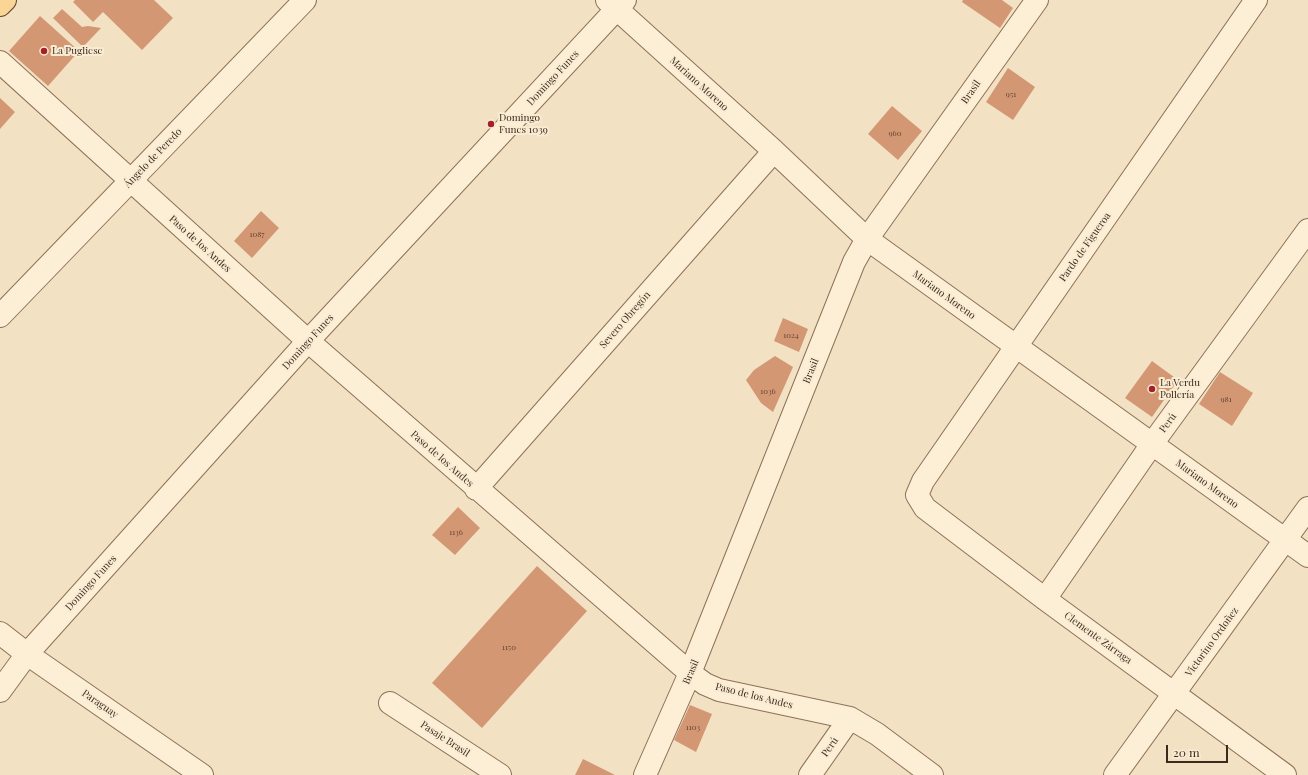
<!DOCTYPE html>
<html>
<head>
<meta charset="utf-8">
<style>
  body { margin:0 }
  #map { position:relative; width:1308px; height:775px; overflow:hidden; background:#f2e1c2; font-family:"Playfair Display",serif }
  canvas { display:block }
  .scale { position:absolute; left:1166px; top:745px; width:62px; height:18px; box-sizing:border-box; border:2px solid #3d2a1d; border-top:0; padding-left:5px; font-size:12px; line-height:14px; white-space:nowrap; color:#3d2a1d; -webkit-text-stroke:3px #f9ecd3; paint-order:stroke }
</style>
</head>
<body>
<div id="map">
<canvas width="1308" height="775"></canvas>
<div class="scale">20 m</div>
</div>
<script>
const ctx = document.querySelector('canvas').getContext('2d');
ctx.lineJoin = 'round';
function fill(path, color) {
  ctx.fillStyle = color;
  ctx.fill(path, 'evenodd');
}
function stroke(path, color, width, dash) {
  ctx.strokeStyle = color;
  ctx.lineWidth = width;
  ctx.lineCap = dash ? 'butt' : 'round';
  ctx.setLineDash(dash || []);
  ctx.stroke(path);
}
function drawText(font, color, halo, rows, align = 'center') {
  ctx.font = font + ' "Playfair Display",serif';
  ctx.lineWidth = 4;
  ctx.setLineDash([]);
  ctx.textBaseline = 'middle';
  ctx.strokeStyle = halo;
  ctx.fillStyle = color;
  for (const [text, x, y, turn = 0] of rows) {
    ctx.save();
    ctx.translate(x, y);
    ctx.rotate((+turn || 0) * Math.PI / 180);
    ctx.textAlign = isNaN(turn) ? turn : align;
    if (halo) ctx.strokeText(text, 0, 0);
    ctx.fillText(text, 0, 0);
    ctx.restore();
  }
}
fill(new Path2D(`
  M 75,0 L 154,0 L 173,18 L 142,50 L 103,12 L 93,22 L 73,2 Z
  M 963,0 L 1002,0 L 1013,8 L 1000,28 L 962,2 Z
  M 62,9 L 82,27 L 88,26 L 101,28 L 83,47 L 53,18 Z
  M 40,16 L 79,51 L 48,86 L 9,51 Z
  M 1008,68 L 1035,87 L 1013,120 L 986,102 Z
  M 0,98 L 15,112 L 0,129 Z
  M 892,106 L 922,131 L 898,160 L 868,134 Z
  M 261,211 L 279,228 L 252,258 L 234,241 Z
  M 783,318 L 808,329 L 799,352 L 774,341 Z
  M 775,356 L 793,367 L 773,412 L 761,403 L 746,380 L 754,370 Z
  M 1152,361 L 1178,380 L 1152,417 L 1125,398 Z
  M 1220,372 L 1253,393 L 1232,426 L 1199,404 Z
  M 458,507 L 480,528 L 455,555 L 432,535 Z
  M 537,566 L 587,611 L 482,728 L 432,683 Z
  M 690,705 L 712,714 L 696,752 L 674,740 Z
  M 583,759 L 615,775 L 575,775 Z`), '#d49774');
const minor = new Path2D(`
  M 607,0 L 774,151 L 867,239 L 1308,556
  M 1256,0 L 923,481 L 917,495 L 925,508 L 1045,599 L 1285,775
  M 0,62 L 308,341 L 690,673 L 705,684 L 719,690 L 850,718 L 877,734 L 932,775
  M 0,316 L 305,0
  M 476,489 L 774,151
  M 1045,599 L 1152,444 L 1308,230
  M 0,633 L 27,654 L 202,775
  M 0,691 L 27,654 L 308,341 L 625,0
  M 390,703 L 500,775
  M 645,775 L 690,673 L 854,262 L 867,239 L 1037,0
  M 810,775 L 850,718
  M 1115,775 L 1308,508`);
const major = new Path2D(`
  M 0,5 L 5,0`);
stroke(minor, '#8e7157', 24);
stroke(major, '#5c3f2c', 24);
stroke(minor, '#fcefd6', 22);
stroke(major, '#f9d596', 22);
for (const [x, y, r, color] of [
  [44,51,4,"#a42129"],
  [491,124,4,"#a42129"],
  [1152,389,4,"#a42129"]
]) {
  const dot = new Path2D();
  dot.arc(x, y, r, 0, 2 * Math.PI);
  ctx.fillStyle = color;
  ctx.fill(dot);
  stroke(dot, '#f9ecd3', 1.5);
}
drawText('8px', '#634533', null, [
  ["951",1011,94],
  ["960",895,133],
  ["1087",257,234],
  ["1024",791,335],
  ["1036",768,391],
  ["981",1226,399],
  ["1136",456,532],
  ["1150",509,647],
  ["1103",693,727]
]);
drawText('10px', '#3d2a1d', '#f9ecd3', [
  ["La Pugliese",52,51],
  ["Domingo",499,118],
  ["Funes 1039",499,130],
  ["La Verdu",1160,383],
  ["Pollería",1160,395]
], 'left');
drawText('10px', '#3d2a1d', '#f9ecd3', [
  ["Domingo Funes",553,78,-47],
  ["Mariano Moreno",699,84,42],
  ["Brasil",971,92,-55],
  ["Ángelo de Peredo",153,158,-46],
  ["Paso de los Andes",200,244,42],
  ["Pardo de Figueroa",1085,247,-55],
  ["Mariano Moreno",944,295,36],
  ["Severo Obregón",625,320,-49],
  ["Domingo Funes",308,342,-48],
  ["Brasil",811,371,-68],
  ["Perú",1168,423,-54],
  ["Paso de los Andes",442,459,41],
  ["Mariano Moreno",1207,484,36],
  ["Domingo Funes",91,583,-48],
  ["Clemente Zárraga",1098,638,36],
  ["Victorino Ordoñez",1212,642,-54],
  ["Brasil",691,672,-67],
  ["Paso de los Andes",754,696,14],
  ["Paraguay",100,704,35],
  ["Pasaje Brasil",445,739,33],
  ["Perú",830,747,-55]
]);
</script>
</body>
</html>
